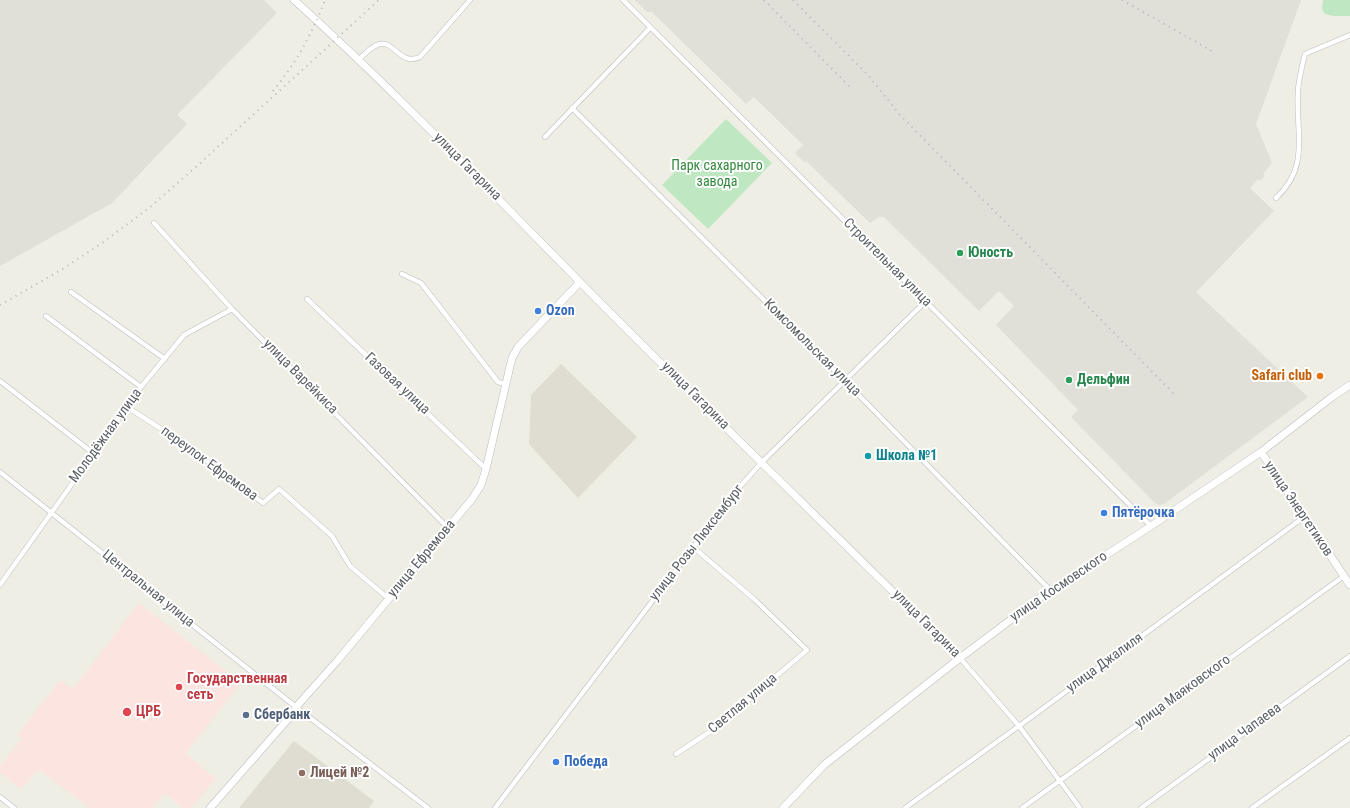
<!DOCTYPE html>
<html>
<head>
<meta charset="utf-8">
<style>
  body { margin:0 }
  canvas { display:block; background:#efeee4 }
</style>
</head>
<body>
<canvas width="1350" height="808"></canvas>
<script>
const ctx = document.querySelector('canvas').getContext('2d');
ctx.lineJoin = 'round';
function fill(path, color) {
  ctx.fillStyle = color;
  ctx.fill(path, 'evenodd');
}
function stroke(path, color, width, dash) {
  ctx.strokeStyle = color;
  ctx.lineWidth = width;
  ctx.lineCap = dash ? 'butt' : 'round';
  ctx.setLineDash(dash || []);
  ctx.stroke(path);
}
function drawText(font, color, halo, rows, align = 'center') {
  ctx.font = font + ' "Roboto Condensed",sans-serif';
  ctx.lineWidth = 4;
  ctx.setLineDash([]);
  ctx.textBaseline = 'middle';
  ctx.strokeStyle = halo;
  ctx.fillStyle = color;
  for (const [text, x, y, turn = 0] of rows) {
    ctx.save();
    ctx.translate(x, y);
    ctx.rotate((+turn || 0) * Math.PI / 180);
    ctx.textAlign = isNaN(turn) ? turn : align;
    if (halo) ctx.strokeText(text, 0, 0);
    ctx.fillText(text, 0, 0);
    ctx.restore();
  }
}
fill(new Path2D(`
  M 0,0 L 264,0 L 277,13 L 177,115 L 187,124 L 112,203 L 0,266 Z
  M 635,0 L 1301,0 L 1256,124 L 1272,163 L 1263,174 L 1265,176 L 1260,181 L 1258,179 L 1250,188 L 1274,211 L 1196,292 L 1308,397 L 1164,504 L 1159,505 L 1155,503 L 1071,417 L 1078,410 L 996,325 L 1014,306 L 999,291 L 979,311 L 884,217 L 879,217 L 870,223 L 806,161 L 804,162 L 795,153 L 803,145 L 754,97 L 746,104 L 652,12 L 647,12 Z`), '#e0dfd8');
fill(new Path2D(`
  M 561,364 L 637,437 L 578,498 L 529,444 L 531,395 Z
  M 294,741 L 374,801 L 369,808 L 239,808 Z`), '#dfddd2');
fill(new Path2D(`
  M 139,603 L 241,683 L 186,753 L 216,779 L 191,808 L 183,808 L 165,793 L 152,808 L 90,808 L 38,769 L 21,789 L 0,773 L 0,766 L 22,739 L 17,735 L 60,680 L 73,689 Z`), '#fce4e0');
fill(new Path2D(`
  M 1323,0 L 1350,0 L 1350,16 L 1333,16 L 1325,14 L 1322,9 Z
  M 726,119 L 772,163 L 708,229 L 662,185 Z`), '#bfe8c2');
const street = new Path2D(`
  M 623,0 L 1151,526
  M 359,59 C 365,54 371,46 380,44 C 395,41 400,66 420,57 L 470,0
  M 572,108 L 844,380 L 1050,590
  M 545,137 L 650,28
  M 1276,198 C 1311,166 1295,131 1298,90 C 1299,78 1302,66 1305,54 L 1350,35
  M 154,223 L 232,309 L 448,528
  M 402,274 L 421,283 L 498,382 L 505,384
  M 71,292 L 165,359
  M 307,299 L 486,469
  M 46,316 L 141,387
  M 0,381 L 93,453
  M 127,407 L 180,441 L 263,503 L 279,489 L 332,536 L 350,566 L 389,599
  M 0,472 L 296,707 L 428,808
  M 0,585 L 141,387 L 184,335 L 232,309
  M 960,658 L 1019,726 L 1080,808
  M 676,754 L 714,729 L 807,650 L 754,599 L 693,547
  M 0,797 L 14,808
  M 495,808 L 736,491 L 762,462 L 926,301
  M 905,808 L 1019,726 L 1304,517
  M 1022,808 L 1344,576
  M 1141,808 L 1350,656
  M 1252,808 L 1350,738`);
const secondary = new Path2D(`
  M 294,0 C 393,89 485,186 579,281 C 704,408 833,532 960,658
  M 1261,452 L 1350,585
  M 210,808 L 289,718 L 296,707 L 338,660 L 472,499 L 481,485 L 486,469 L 512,358 L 518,347 L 580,282
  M 783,808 L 824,765 L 960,658 L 1041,597 L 1151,526 L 1261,452 L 1332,397 L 1350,385`);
stroke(street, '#b9bcc1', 5.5);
stroke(secondary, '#babdc3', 8);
stroke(street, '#fff', 4.5);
stroke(secondary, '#fff', 7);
stroke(new Path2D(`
  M 764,0 L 850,87
  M 793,0 L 868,75 L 900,115 L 1173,393
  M 1122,0 L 1212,51
  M 273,91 C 296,63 312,34 325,0
  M 0,305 L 61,270 L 102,243 L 149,208 L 197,166 L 379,0`), '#b5b6b6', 2, [1, 5]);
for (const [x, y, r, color] of [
  [960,253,4,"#2e9e5b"],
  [538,311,4,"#3f7fe0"],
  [1320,376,4,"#e8710a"],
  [1069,380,4,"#2e9e5b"],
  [868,456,4,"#0f9aa8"],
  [1104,513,4,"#3f7fe0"],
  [179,687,4,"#e0444e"],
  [127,712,5,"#e0444e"],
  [246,715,4,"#5c6f8a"],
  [556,762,4,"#3f7fe0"],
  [302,773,4,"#8d6e63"]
]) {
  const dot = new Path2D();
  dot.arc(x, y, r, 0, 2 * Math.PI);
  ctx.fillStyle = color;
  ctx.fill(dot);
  stroke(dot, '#fff', 1.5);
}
drawText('14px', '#31873b', '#fff', [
  ["Парк сахарного",717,166],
  ["завода",717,182]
]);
drawText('14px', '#5c6065', '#fff', [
  ["улица Гагарина",467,167,45],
  ["Строительная улица",887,263,45],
  ["Комсомольская улица",812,348,45],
  ["улица Варейкиса",300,377,45],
  ["Газовая улица",397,384,43],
  ["улица Гагарина",695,396,45],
  ["Молодёжная улица",106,436,-54],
  ["переулок Ефремова",209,464,36],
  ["улица Энергетиков",1298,509,56],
  ["улица Розы Люксембург",697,543,-52],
  ["улица Ефремова",422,559,-50],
  ["улица Космовского",1059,587,-34],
  ["Центральная улица",148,589,39],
  ["улица Гагарина",926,624,45],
  ["улица Джалиля",1105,663,-36],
  ["улица Маяковского",1183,692,-36],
  ["Светлая улица",743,704,-40],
  ["улица Чапаева",1245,732,-36]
]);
drawText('bold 14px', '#27864d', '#fff', [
  ["Юность",968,253],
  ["Дельфин",1077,380]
], 'left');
drawText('bold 14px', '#366cbe', '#fff', [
  ["Ozon",546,311],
  ["Пятёрочка",1112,513],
  ["Победа",564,762]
], 'left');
drawText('bold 14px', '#c56008', '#fff', [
  ["Safari club",1312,376]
], 'right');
drawText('bold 14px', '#0d838f', '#fff', [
  ["Школа №1",876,456]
], 'left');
drawText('bold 14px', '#be3a42', '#fff', [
  ["Государственная",187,679],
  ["сеть",187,695],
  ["ЦРБ",136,712]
], 'left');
drawText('bold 14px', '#4e5e75', '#fff', [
  ["Сбербанк",254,715]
], 'left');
drawText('bold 14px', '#785e54', '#fff', [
  ["Лицей №2",310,773]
], 'left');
</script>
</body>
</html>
